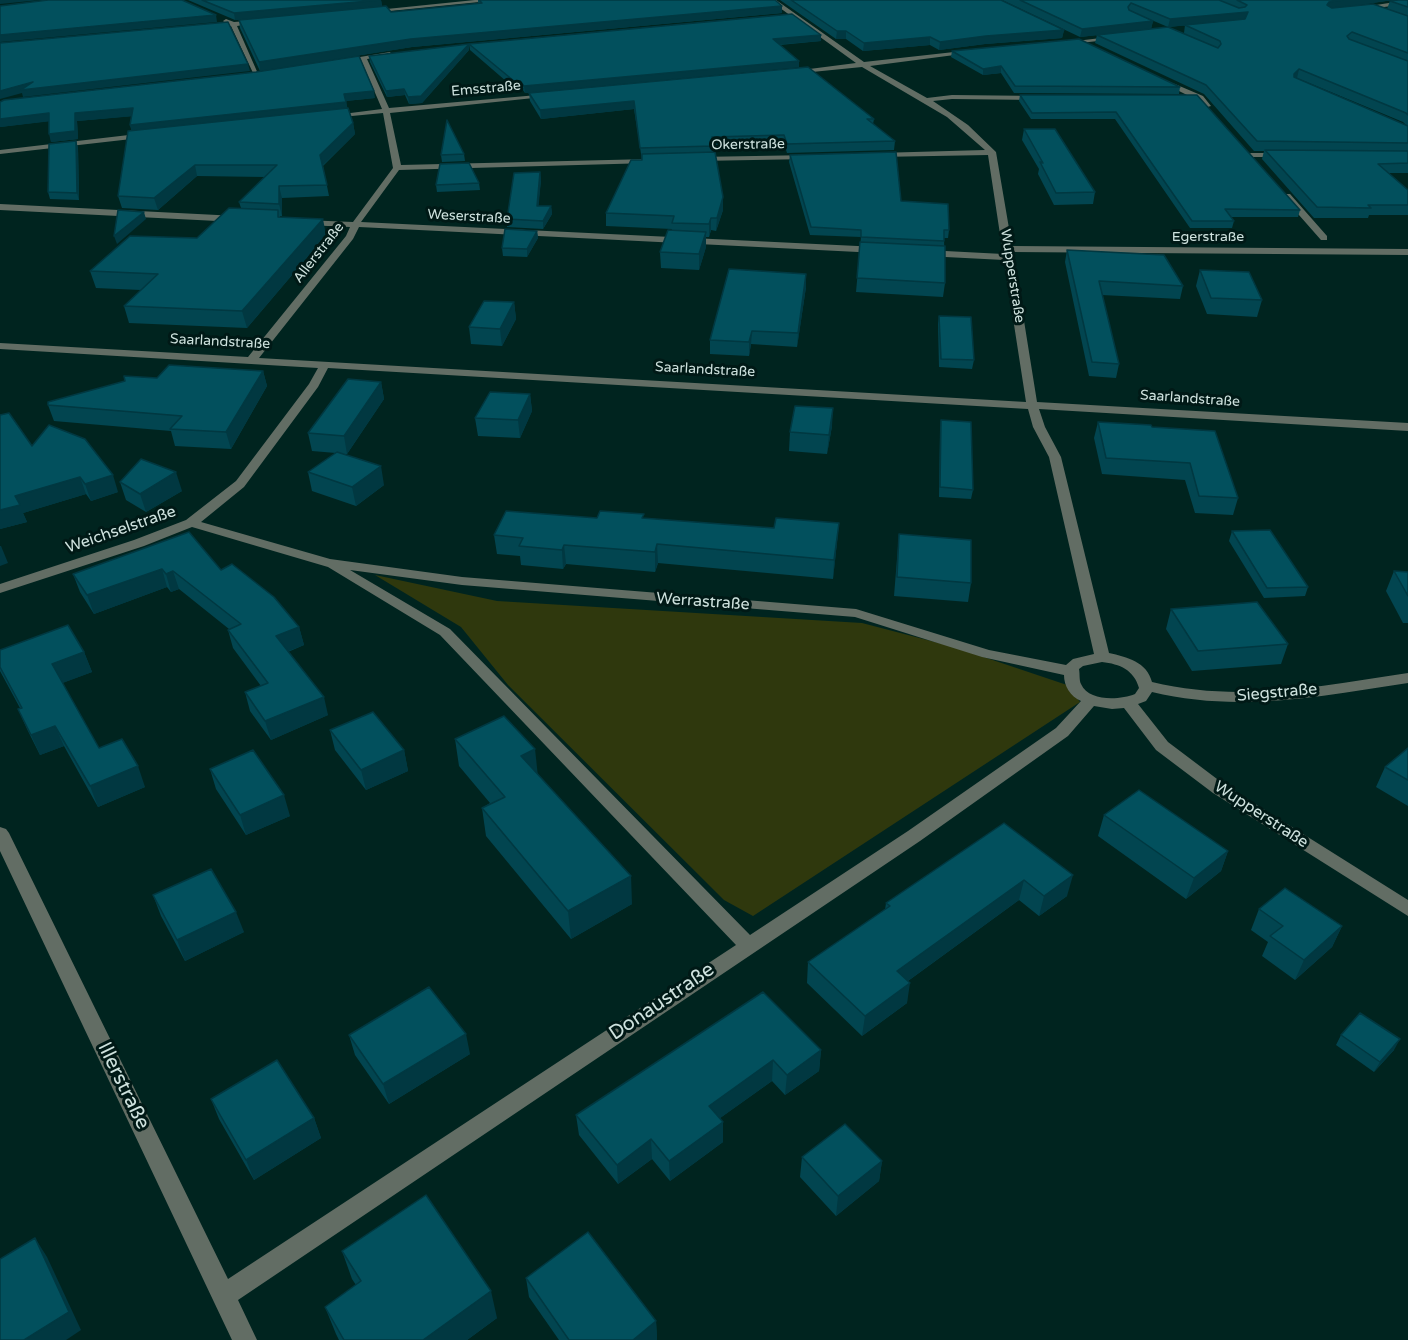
<!DOCTYPE html>
<html>
<head>
<meta charset="utf-8">
<style>
  body { margin:0 }
  canvas { display:block; background:#00241f }
</style>
</head>
<body>
<canvas width="1408" height="1340"></canvas>
<script>
const ctx = document.querySelector('canvas').getContext('2d');
ctx.lineJoin = 'round';
function fill(path, color) {
  ctx.fillStyle = color;
  ctx.fill(path, 'evenodd');
}
function stroke(path, color, width, dash) {
  ctx.strokeStyle = color;
  ctx.lineWidth = width;
  ctx.lineCap = dash ? 'butt' : 'round';
  ctx.setLineDash(dash || []);
  ctx.stroke(path);
}
function drawText(font, color, halo, rows, align = 'center') {
  ctx.font = font + ' "Varela Round",sans-serif';
  ctx.lineWidth = 6;
  ctx.setLineDash([]);
  ctx.textBaseline = 'middle';
  ctx.strokeStyle = halo;
  ctx.fillStyle = color;
  for (const [text, x, y, turn = 0] of rows) {
    ctx.save();
    ctx.translate(x, y);
    ctx.rotate((+turn || 0) * Math.PI / 180);
    ctx.textAlign = isNaN(turn) ? turn : align;
    if (halo) ctx.strokeText(text, 0, 0);
    ctx.fillText(text, 0, 0);
    ctx.restore();
  }
}
fill(new Path2D(`
  M 375,575 L 497,601 L 862,623 L 954,647 L 1067,685 L 1080,702 L 753,916 L 724,900 L 508,685 L 461,627 Z`), '#2f380d');
fill(new Path2D(`
  M 475,0 L 499,0 L 370,13 L 367,11 Z
  M 769,0 L 776,0 L 864,62 L 972,50 L 970,53 L 870,66 L 927,98 L 952,95 L 1041,96 L 1038,100 L 952,99 L 933,101 L 968,125 L 996,152 L 1012,246 L 1408,249 L 1408,255 L 1013,252 L 1037,402 L 1408,423 L 1408,431 L 1039,409 L 1045,427 L 1061,457 L 1109,653 C 1127,657 1147,662 1152,682 C 1238,703 1322,686 1408,673 L 1408,683 C 1322,696 1238,713 1152,692 L 1146,701 L 1138,704 L 1168,742 L 1225,785 L 1408,900 L 1408,916 L 1213,793 L 1156,750 L 1124,708 L 1112,709 L 1094,706 L 1068,736 L 920,841 L 238,1300 L 257,1340 L 232,1340 L 0,851 L 0,827 L 6,829 L 9,833 L 228,1279 L 736,945 L 440,635 L 328,567 L 192,527 L 144,546 L 0,593 L 0,584 L 134,540 L 186,520 L 236,481 L 309,384 L 318,368 L 0,349 L 0,343 L 248,357 L 346,236 L 350,227 L 306,225 L 303,224 L 303,220 L 353,222 L 393,168 L 383,113 L 331,118 L 327,116 L 382,109 L 361,60 L 339,63 L 336,61 L 390,52 L 392,55 L 367,59 L 389,108 L 549,94 L 553,96 L 390,113 L 401,165 L 650,159 L 654,161 L 650,163 L 399,170 L 361,222 L 878,247 L 883,250 L 878,253 L 359,227 L 353,239 L 259,358 L 1026,402 L 1004,260 L 926,256 L 921,253 L 926,250 L 1003,254 L 988,155 L 878,157 L 874,155 L 878,153 L 985,150 L 947,117 L 862,67 L 792,74 L 794,71 L 856,63 ZM 328,368 L 1028,409 L 1033,427 L 1049,457 L 1094,654 L 1073,659 L 1066,665 L 989,650 L 856,609 L 462,577 L 330,559 L 201,522 L 244,487 L 318,387 ZM 350,570 L 462,585 L 855,617 L 982,657 L 1064,675 C 1064,686 1070,696 1081,701 L 1056,728 L 908,831 L 750,935 L 450,629 ZM 1102,662 C 1120,664 1134,670 1139,688 L 1135,694 C 1120,700 1089,702 1081,684 C 1079,680 1080,674 1079,669 L 1083,666 Z
  M 1408,0 L 1408,4 L 1360,10 L 1357,8 Z
  M 226,19 L 234,22 L 260,20 L 263,22 L 237,26 L 259,76 L 254,75 L 231,26 L 209,28 L 206,26 L 225,23 L 223,21 Z
  M 1118,36 L 1116,39 L 1062,45 L 1059,43 Z
  M 1163,79 L 1203,96 L 1211,106 L 1204,108 L 1197,100 L 1161,82 Z
  M 146,133 L 150,135 L 149,137 L 0,154 L 0,150 Z
  M 1251,153 L 1282,153 L 1286,155 L 1282,157 L 1248,157 L 1247,155 Z
  M 812,155 L 812,159 L 809,159 L 698,161 L 694,159 L 698,157 Z
  M 1284,194 L 1290,194 L 1327,236 L 1327,240 L 1321,240 L 1284,198 Z
  M 0,204 L 237,216 L 241,219 L 237,222 L 0,210 Z`), '#626d64');
fill(new Path2D(`
  M 188,0 L 381,0 L 382,6 L 391,12 L 478,4 L 478,0 L 775,0 L 782,13 L 412,47 L 260,71 L 240,28 L 239,20 L 323,12 L 235,20 Z
  M 780,0 L 1001,0 L 1064,30 L 1062,38 L 985,44 L 939,50 L 930,45 L 863,51 L 846,39 L 836,39 Z
  M 1002,0 L 1393,0 L 1350,6 L 1387,9 L 1390,1 L 1408,0 L 1408,173 L 1389,173 L 1408,190 L 1408,215 L 1369,215 L 1368,218 L 1314,218 L 1262,159 L 1264,151 L 1254,151 L 1204,94 L 1095,43 L 1097,35 L 1184,33 L 1185,25 L 1188,25 L 1168,27 L 1142,16 L 1153,21 L 1151,29 L 1080,37 ZM 1297,78 L 1403,122 L 1407,126 Z
  M 821,35 L 821,41 L 780,45 L 799,67 L 525,93 L 521,87 L 514,88 L 470,50 L 469,44 Z
  M 469,50 L 422,103 L 409,104 L 405,95 L 387,97 L 370,62 L 369,56 Z
  M 952,51 L 1180,87 L 1179,94 L 1014,93 L 1001,73 L 983,75 L 951,57 Z
  M 529,93 L 874,119 L 873,124 L 895,141 L 894,150 L 787,153 L 784,143 L 713,146 L 713,152 L 723,210 L 716,231 L 711,230 L 709,237 L 706,237 L 706,247 L 699,270 L 661,268 L 660,252 L 672,229 L 606,226 L 606,213 L 642,160 L 634,109 L 541,119 L 530,101 Z
  M 1020,95 L 1197,95 L 1300,210 L 1298,217 L 1231,217 L 1234,221 L 1232,228 L 1190,228 L 1115,119 L 1031,119 L 1019,101 Z
  M 375,98 L 346,101 L 347,108 L 353,123 L 355,134 L 323,166 L 329,196 L 282,198 L 282,216 L 280,216 L 280,217 L 326,235 L 247,328 L 129,323 L 124,306 L 141,290 L 96,288 L 90,271 L 197,238 L 241,208 L 239,202 L 265,177 L 197,176 L 158,210 L 122,208 L 118,196 L 132,131 L 130,125 L 132,116 L 77,121 L 78,139 L 51,142 L 49,121 L 0,127 L 0,102 Z
  M 1024,129 L 1095,192 L 1093,204 L 1054,205 L 1038,174 L 1039,169 L 1022,140 Z
  M 76,141 L 78,148 L 79,200 L 50,199 L 48,192 Z
  M 464,154 L 465,161 L 442,162 L 441,155 Z
  M 790,155 L 901,201 L 949,230 L 948,238 L 944,238 L 945,283 L 943,297 L 856,292 L 861,237 L 810,235 L 789,162 Z
  M 540,172 L 541,180 L 538,206 L 551,206 L 552,214 L 543,229 L 507,227 L 507,219 Z
  M 479,183 L 480,190 L 437,192 L 436,185 Z
  M 537,231 L 538,238 L 527,257 L 503,256 L 502,248 Z
  M 1067,250 L 1183,286 L 1180,299 L 1102,295 L 1119,364 L 1116,378 L 1089,376 L 1065,262 Z
  M 1200,270 L 1262,300 L 1257,317 L 1207,314 L 1196,286 Z
  M 806,287 L 797,347 L 751,344 L 749,356 L 710,354 L 710,340 Z
  M 514,302 L 516,319 L 502,346 L 471,344 L 469,327 Z
  M 939,316 L 974,360 L 972,369 L 939,367 L 938,324 Z
  M 263,371 L 267,386 L 231,449 L 175,446 L 171,431 L 54,421 L 48,405 L 157,378 Z
  M 381,382 L 384,399 L 347,454 L 342,454 L 384,485 L 356,506 L 312,491 L 308,472 L 336,453 L 312,451 L 308,433 Z
  M 530,394 L 532,411 L 520,438 L 478,436 L 475,418 Z
  M 941,420 L 973,490 L 971,499 L 939,497 L 940,429 Z
  M 1098,422 L 1152,427 L 1238,498 L 1233,515 L 1195,513 L 1185,480 L 1102,474 L 1094,438 Z
  M 832,426 L 827,454 L 789,451 L 790,432 Z
  M 32,446 L 118,492 L 91,501 L 86,494 L 23,513 L 27,522 L 0,529 Z
  M 120,482 L 182,491 L 146,512 L 126,500 Z
  M 597,518 L 644,518 L 774,528 L 839,523 L 833,579 L 658,563 L 655,572 L 566,564 L 563,569 L 521,565 L 520,556 L 497,554 L 494,535 Z
  M 1232,531 L 1308,587 L 1305,596 L 1264,598 L 1229,541 Z
  M 189,532 L 221,570 L 299,627 L 304,645 L 288,652 L 328,715 L 271,740 L 250,711 L 245,692 L 261,686 L 233,648 L 228,630 L 229,629 L 179,589 L 171,592 L 167,587 L 94,614 L 80,592 L 73,574 Z
  M 899,534 L 971,583 L 968,602 L 894,596 Z
  M 1394,571 L 1408,572 L 1408,623 L 1403,623 L 1386,591 Z
  M 1171,609 L 1288,644 L 1281,664 L 1192,671 L 1166,629 Z
  M 0,650 L 84,652 L 92,672 L 62,683 L 99,748 L 145,787 L 98,807 L 64,746 L 40,755 L 27,729 L 18,709 L 20,708 L 0,671 Z
  M 330,730 L 404,750 L 408,771 L 366,790 L 335,750 Z
  M 455,739 L 538,774 L 632,904 L 571,939 L 486,836 L 482,808 L 490,803 L 459,766 Z
  M 1408,748 L 1408,806 L 1376,787 L 1385,767 Z
  M 210,769 L 290,816 L 246,835 L 216,789 Z
  M 1104,815 L 1228,851 L 1221,871 L 1186,899 L 1098,836 Z
  M 1004,823 L 1067,896 L 1039,916 L 1019,900 L 908,981 L 907,1003 L 862,1036 L 807,983 L 808,962 L 885,910 L 886,903 Z
  M 153,895 L 244,932 L 185,961 L 161,916 Z
  M 1259,909 L 1342,926 L 1332,947 L 1295,980 L 1262,956 L 1268,942 L 1251,930 Z
  M 763,992 L 821,1050 L 819,1071 L 785,1095 L 772,1081 L 720,1118 L 723,1142 L 670,1181 L 652,1159 L 618,1184 L 579,1135 L 576,1115 Z
  M 349,1035 L 470,1054 L 389,1104 L 355,1055 Z
  M 1341,1035 L 1394,1050 L 1374,1072 L 1336,1045 Z
  M 211,1099 L 314,1118 L 321,1138 L 254,1180 L 219,1119 Z
  M 802,1157 L 882,1161 L 879,1181 L 836,1216 L 800,1177 Z
  M 342,1251 L 497,1318 L 467,1340 L 339,1340 L 336,1334 L 325,1307 L 356,1285 L 352,1279 Z
  M 526,1278 L 656,1321 L 657,1340 L 559,1340 L 529,1297 Z`), '#024550');
fill(new Path2D(`
  M 0,0 L 40,0 L 0,4 Z
  M 381,0 L 382,6 L 235,20 L 234,13 Z
  M 1343,0 L 1393,0 L 1327,10 L 1327,5 L 1329,2 Z
  M 782,6 L 782,13 L 412,47 L 260,71 L 259,62 L 411,39 Z
  M 1248,12 L 1246,20 L 1168,27 L 1170,19 Z
  M 216,15 L 217,22 L 0,42 L 0,35 Z
  M 1153,21 L 1151,29 L 1080,37 L 1082,29 Z
  M 1064,30 L 1062,38 L 985,44 L 939,50 L 940,42 L 986,36 Z
  M 837,31 L 846,31 L 846,39 L 836,39 Z
  M 821,35 L 821,41 L 773,45 L 773,39 Z
  M 930,37 L 930,45 L 863,51 L 864,43 Z
  M 469,44 L 469,50 L 422,103 L 409,104 L 408,97 Z
  M 799,61 L 799,67 L 525,93 L 524,86 Z
  M 248,64 L 250,71 L 23,97 L 22,93 L 0,99 L 0,91 L 33,82 Z
  M 1001,66 L 1001,73 L 983,75 L 983,69 Z
  M 1299,69 L 1297,78 L 1291,83 L 1294,74 Z
  M 514,81 L 520,81 L 521,87 L 514,88 Z
  M 404,89 L 405,95 L 387,97 L 386,91 Z
  M 374,91 L 375,98 L 345,101 L 344,94 Z
  M 634,101 L 634,109 L 541,119 L 540,110 Z
  M 346,102 L 348,110 L 132,133 L 130,125 Z
  M 133,108 L 135,116 L 77,121 L 78,139 L 51,142 L 49,134 L 75,113 Z
  M 49,113 L 52,121 L 0,127 L 0,119 Z
  M 353,123 L 355,134 L 322,166 L 320,155 Z
  M 76,141 L 78,148 L 79,200 L 77,193 Z
  M 195,165 L 197,176 L 158,210 L 154,198 Z
  M 540,172 L 541,180 L 538,213 L 537,206 Z
  M 279,186 L 282,198 L 282,216 L 279,204 Z
  M 723,197 L 723,210 L 716,231 L 717,218 Z
  M 551,206 L 552,214 L 543,229 L 543,221 Z
  M 144,212 L 146,219 L 117,244 L 114,236 Z
  M 711,218 L 711,230 L 709,237 L 709,224 Z
  M 323,219 L 326,235 L 247,328 L 242,311 Z
  M 537,231 L 538,238 L 527,257 L 527,249 Z
  M 706,232 L 706,247 L 699,270 L 699,254 Z
  M 806,274 L 806,287 L 797,347 L 798,333 Z
  M 514,302 L 516,319 L 502,346 L 500,329 Z
  M 752,331 L 751,344 L 749,356 L 749,342 Z
  M 263,371 L 267,386 L 231,449 L 226,432 Z
  M 381,382 L 384,399 L 347,454 L 344,436 Z
  M 530,394 L 532,411 L 520,438 L 518,420 Z
  M 833,408 L 832,426 L 827,454 L 829,435 Z
  M 381,466 L 384,485 L 356,506 L 352,487 Z
  M 176,472 L 182,491 L 146,512 L 140,494 Z
  M 113,475 L 118,492 L 91,501 L 85,484 Z
  M 80,477 L 86,494 L 23,513 L 27,522 L 0,529 L 0,510 L 15,496 Z
  M 839,523 L 837,542 L 833,579 L 834,560 Z
  M 657,544 L 658,563 L 655,572 L 655,552 Z
  M 564,545 L 566,564 L 563,569 L 562,550 Z
  M 0,546 L 1,546 L 8,563 L 0,566 Z
  M 162,569 L 167,587 L 94,614 L 87,595 Z
  M 173,571 L 179,589 L 171,592 L 166,574 Z
  M 299,627 L 304,645 L 281,654 L 276,636 Z
  M 84,652 L 92,672 L 60,684 L 52,664 Z
  M 324,697 L 328,715 L 271,740 L 265,721 Z
  M 55,726 L 64,746 L 40,755 L 31,735 Z
  M 535,749 L 538,777 L 521,756 Z
  M 404,750 L 408,771 L 366,790 L 361,770 Z
  M 138,766 L 145,787 L 98,807 L 90,786 Z
  M 284,795 L 290,816 L 246,835 L 240,815 Z
  M 1228,851 L 1221,871 L 1186,899 L 1194,878 Z
  M 1073,875 L 1067,896 L 1039,916 L 1044,896 Z
  M 631,876 L 632,904 L 571,939 L 568,911 Z
  M 1024,880 L 1019,900 L 894,991 L 897,971 Z
  M 236,912 L 244,932 L 185,961 L 177,940 Z
  M 1342,926 L 1332,947 L 1295,980 L 1304,960 Z
  M 910,983 L 907,1003 L 862,1036 L 865,1016 Z
  M 466,1034 L 470,1054 L 389,1104 L 383,1084 Z
  M 1400,1039 L 1394,1050 L 1374,1072 L 1380,1062 Z
  M 821,1050 L 819,1071 L 785,1095 L 787,1075 Z
  M 773,1060 L 772,1081 L 709,1126 L 709,1106 Z
  M 314,1118 L 321,1138 L 254,1180 L 246,1160 Z
  M 723,1122 L 723,1142 L 670,1181 L 669,1161 Z
  M 651,1139 L 652,1159 L 618,1184 L 617,1165 Z
  M 882,1161 L 879,1181 L 836,1216 L 838,1196 Z
  M 35,1238 L 47,1257 L 81,1330 L 66,1340 L 24,1340 Z
  M 491,1291 L 497,1318 L 467,1340 L 423,1340 Z
  M 656,1321 L 657,1340 L 633,1340 Z`), '#013841');
const building = new Path2D(`
  M 48,0 L 182,0 L 216,15 L 0,35 L 0,6 Z
  M 202,0 L 380,0 L 234,13 Z
  M 479,0 L 775,0 L 782,6 L 411,39 L 259,62 L 239,20 L 386,6 L 391,12 L 482,3 Z
  M 791,0 L 1001,0 L 1064,30 L 986,36 L 940,42 L 930,37 L 864,43 L 846,31 L 837,31 Z
  M 1020,0 L 1219,0 L 1239,8 L 1245,7 L 1247,5 L 1237,0 L 1343,0 L 1329,2 L 1327,5 L 1332,8 L 1373,4 L 1408,16 L 1408,53 L 1352,32 L 1347,36 L 1349,39 L 1408,61 L 1408,115 L 1406,113 L 1299,69 L 1294,74 L 1294,77 L 1408,126 L 1408,143 L 1257,141 L 1206,85 L 1097,35 L 1168,27 L 1218,48 L 1221,44 L 1220,41 L 1185,25 L 1245,19 L 1248,12 L 1170,19 L 1131,3 L 1128,7 L 1129,10 L 1153,21 L 1082,29 Z
  M 1398,0 L 1408,0 L 1408,7 L 1390,1 Z
  M 792,14 L 821,35 L 773,39 L 799,61 L 524,86 L 520,81 L 514,81 L 469,44 Z
  M 228,22 L 248,64 L 21,90 L 33,82 L 0,91 L 0,43 Z
  M 1079,39 L 1180,87 L 1015,86 L 1001,66 L 983,69 L 952,51 Z
  M 469,44 L 421,96 L 408,97 L 404,89 L 386,91 L 369,56 Z
  M 359,56 L 374,91 L 344,94 L 346,102 L 130,125 L 133,108 L 75,113 L 75,131 L 49,134 L 49,113 L 0,119 L 0,102 L 4,100 L 256,72 Z
  M 808,67 L 874,119 L 867,119 L 895,141 L 787,144 L 784,135 L 712,137 L 713,146 L 640,148 L 634,101 L 540,110 L 529,93 Z
  M 1020,95 L 1197,95 L 1300,210 L 1225,209 L 1234,221 L 1192,221 L 1116,112 L 1032,113 Z
  M 348,108 L 353,123 L 320,155 L 327,185 L 279,186 L 279,204 L 239,202 L 277,165 L 195,165 L 154,198 L 118,196 L 128,131 Z
  M 447,120 L 464,154 L 441,155 Z
  M 1024,129 L 1055,129 L 1095,192 L 1056,193 L 1040,162 L 1043,163 Z
  M 76,141 L 77,193 L 48,192 L 49,144 Z
  M 1265,150 L 1408,151 L 1408,163 L 1378,164 L 1408,190 L 1408,205 L 1368,205 L 1371,208 L 1317,207 Z
  M 715,152 L 723,197 L 717,218 L 711,218 L 709,224 L 672,223 L 674,216 L 606,213 L 631,160 L 642,160 L 642,154 Z
  M 896,152 L 901,201 L 948,204 L 949,230 L 944,230 L 944,241 L 861,237 L 861,230 L 811,227 L 790,155 Z
  M 469,163 L 479,183 L 436,185 L 440,164 Z
  M 540,172 L 537,206 L 551,206 L 543,221 L 507,219 L 514,173 Z
  M 229,208 L 278,210 L 278,217 L 323,219 L 242,311 L 124,306 L 158,274 L 90,271 L 130,236 L 197,238 Z
  M 118,210 L 144,212 L 114,236 Z
  M 505,229 L 537,231 L 527,249 L 502,248 Z
  M 668,230 L 706,232 L 699,254 L 660,252 Z
  M 860,242 L 945,246 L 945,283 L 857,278 Z
  M 1067,250 L 1164,255 L 1183,286 L 1099,281 L 1119,364 L 1092,362 Z
  M 729,269 L 806,274 L 798,333 L 752,331 L 749,342 L 710,340 Z
  M 1200,270 L 1249,272 L 1262,300 L 1211,298 Z
  M 484,301 L 514,302 L 500,329 L 469,327 Z
  M 939,316 L 971,317 L 974,360 L 941,359 Z
  M 169,365 L 263,371 L 226,432 L 170,429 L 182,416 L 48,405 L 48,402 L 125,381 L 124,376 L 157,378 Z
  M 348,379 L 381,382 L 344,436 L 308,433 Z
  M 490,392 L 530,394 L 518,420 L 475,418 Z
  M 795,406 L 833,408 L 829,435 L 790,432 Z
  M 9,413 L 32,446 L 49,425 L 85,439 L 113,475 L 85,484 L 80,477 L 15,496 L 20,505 L 0,510 L 0,415 Z
  M 941,420 L 971,422 L 973,490 L 940,487 Z
  M 1098,422 L 1151,425 L 1152,427 L 1215,431 L 1238,498 L 1199,496 L 1190,463 L 1106,458 Z
  M 337,452 L 381,466 L 352,487 L 308,472 Z
  M 141,459 L 176,472 L 140,494 L 120,482 Z
  M 506,511 L 597,518 L 600,511 L 644,514 L 642,518 L 774,528 L 776,518 L 839,523 L 834,560 L 657,544 L 655,552 L 564,545 L 562,550 L 519,546 L 523,538 L 494,535 Z
  M 1270,530 L 1308,587 L 1267,588 L 1232,531 Z
  M 189,532 L 221,570 L 232,564 L 274,597 L 299,627 L 276,636 L 324,697 L 265,721 L 245,692 L 268,683 L 228,630 L 241,624 L 173,571 L 166,574 L 162,569 L 87,595 L 73,574 Z
  M 899,534 L 971,540 L 971,583 L 897,577 Z
  M 1394,571 L 1408,572 L 1408,596 Z
  M 1257,602 L 1288,644 L 1198,651 L 1171,609 Z
  M 68,625 L 84,652 L 52,664 L 99,748 L 122,739 L 138,766 L 90,786 L 55,726 L 31,735 L 18,709 L 22,708 L 0,667 L 0,650 Z
  M 373,712 L 404,750 L 361,770 L 330,730 Z
  M 504,716 L 535,749 L 521,756 L 631,876 L 568,911 L 482,808 L 505,797 L 455,739 Z
  M 1408,748 L 1408,780 L 1385,767 Z
  M 253,750 L 284,795 L 240,815 L 210,769 Z
  M 1139,790 L 1228,851 L 1194,878 L 1104,815 Z
  M 1004,823 L 1073,875 L 1044,896 L 1024,880 L 897,971 L 910,983 L 865,1016 L 808,962 L 890,906 L 886,903 Z
  M 211,869 L 236,912 L 177,940 L 153,895 Z
  M 1285,888 L 1342,926 L 1304,960 L 1270,936 L 1283,926 L 1259,909 Z
  M 429,987 L 466,1034 L 383,1084 L 349,1035 Z
  M 763,992 L 821,1050 L 787,1075 L 773,1060 L 709,1106 L 723,1122 L 669,1161 L 651,1139 L 617,1165 L 576,1115 Z
  M 1360,1013 L 1400,1039 L 1380,1062 L 1341,1035 Z
  M 277,1060 L 314,1118 L 246,1160 L 211,1099 Z
  M 845,1124 L 882,1161 L 838,1196 L 802,1157 Z
  M 426,1195 L 491,1291 L 423,1340 L 344,1340 L 325,1307 L 361,1281 L 342,1251 Z
  M 588,1232 L 656,1321 L 633,1340 L 569,1340 L 526,1278 Z
  M 35,1238 L 69,1312 L 24,1340 L 0,1340 L 0,1259 Z`);
fill(building, '#02505d');
stroke(building, '#013841', 1.5);
drawText('14px', '#cee2de', '#001916', [
  ["Emsstraße",486,89,-5],
  ["Okerstraße",748,145,-1],
  ["Weserstraße",469,217,3],
  ["Egerstraße",1208,237],
  ["Allerstraße",319,253,-52],
  ["Wupperstraße",1012,276,81],
  ["Saarlandstraße",220,342,3],
  ["Saarlandstraße",705,370,3],
  ["Saarlandstraße",1190,399,4]
]);
drawText('16px', '#cee2de', '#001916', [
  ["Weichselstraße",121,530,-19],
  ["Werrastraße",703,602,4],
  ["Siegstraße",1277,693,-5],
  ["Wupperstraße",1261,815,33]
]);
drawText('20px', '#cee2de', '#001916', [
  ["Donaustraße",662,1002,-34],
  ["Illerstraße",123,1086,64]
]);
</script>
</body>
</html>
